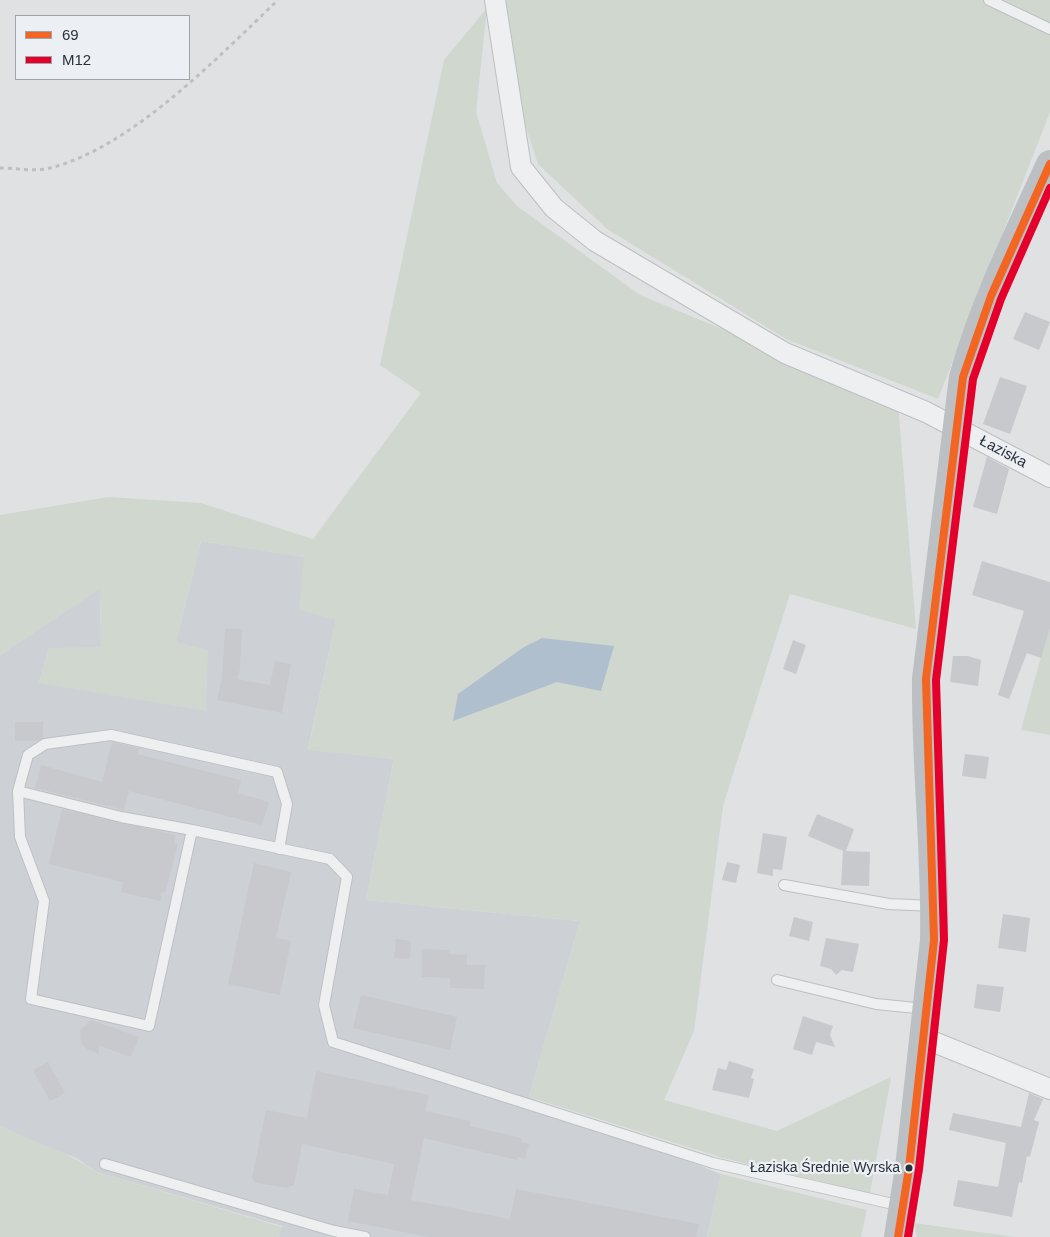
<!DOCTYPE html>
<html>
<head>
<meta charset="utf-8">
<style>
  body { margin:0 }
  #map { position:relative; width:1050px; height:1237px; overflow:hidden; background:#dfe1e3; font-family:Helvetica,sans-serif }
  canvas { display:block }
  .legend { position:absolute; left:15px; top:15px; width:175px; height:65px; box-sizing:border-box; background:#eceff3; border:1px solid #9ea3a9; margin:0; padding:6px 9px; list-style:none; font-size:15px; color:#28303a }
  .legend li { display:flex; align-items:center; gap:10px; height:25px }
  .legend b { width:25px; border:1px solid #9ea3a9 }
</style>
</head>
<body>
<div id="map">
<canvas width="1050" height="1237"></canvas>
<ul class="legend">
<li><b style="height:6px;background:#f26522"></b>69</li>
<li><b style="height:6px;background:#e4002b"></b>M12</li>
</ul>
</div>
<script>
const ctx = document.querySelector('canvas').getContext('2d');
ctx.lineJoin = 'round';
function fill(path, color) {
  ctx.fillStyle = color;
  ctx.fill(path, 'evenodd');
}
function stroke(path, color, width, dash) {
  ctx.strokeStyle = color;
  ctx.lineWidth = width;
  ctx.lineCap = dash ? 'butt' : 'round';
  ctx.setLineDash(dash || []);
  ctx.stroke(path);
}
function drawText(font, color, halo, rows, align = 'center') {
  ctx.font = font + ' Helvetica,sans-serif';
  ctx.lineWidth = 4.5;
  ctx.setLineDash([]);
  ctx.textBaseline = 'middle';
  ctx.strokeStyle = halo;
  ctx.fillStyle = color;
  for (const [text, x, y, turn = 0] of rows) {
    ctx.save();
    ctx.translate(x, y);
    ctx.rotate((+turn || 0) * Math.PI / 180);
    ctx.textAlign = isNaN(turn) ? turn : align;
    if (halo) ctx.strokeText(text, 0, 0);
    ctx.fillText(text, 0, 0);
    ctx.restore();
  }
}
fill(new Path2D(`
  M 201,541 L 305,557 L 336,620 L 308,749 L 394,759 L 366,900 L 580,921 L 529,1097 L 721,1174 L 707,1237 L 278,1237 L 282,1226 L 97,1172 L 76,1158 L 37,1144 L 0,1126 L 0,655 L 100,588 L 101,648 L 49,648 L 39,683 L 176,642 Z`), '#cdd1d6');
fill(new Path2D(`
  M 504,0 L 1050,0 L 1050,112 L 938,399 L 786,339 L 607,229 L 538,164 L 526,127 Z
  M 487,8 L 476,112 L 497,183 L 517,206 L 640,295 L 898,402 L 916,629 L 790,594 L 723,806 L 694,1031 L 664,1100 L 777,1131 L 891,1077 L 870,1193 L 723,1158 L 529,1097 L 580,921 L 366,900 L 394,759 L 308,750 L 336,620 L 299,610 L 304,557 L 201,541 L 176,642 L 208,650 L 206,711 L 39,683 L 49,648 L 101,647 L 100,589 L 0,655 L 0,515 L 109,497 L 201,503 L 313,539 L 421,393 L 380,365 L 444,60 Z
  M 1050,624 L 1050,735 L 1021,730 Z
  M 0,1126 C 32,1141 67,1152 97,1172 L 282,1227 L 278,1237 L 0,1237 Z
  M 721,1174 L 867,1210 L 861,1237 L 707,1237 Z
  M 914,1223 L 1015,1237 L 917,1237 Z`), '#d0d7cf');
fill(new Path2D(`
  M 542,638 L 614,646 L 601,691 L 557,682 L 453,721 L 458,694 L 524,647 Z`), '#afbfcd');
fill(new Path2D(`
  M 1025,312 L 1050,322 L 1039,350 L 1013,339 Z
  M 1000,377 L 1027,386 L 1010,434 L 983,424 Z
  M 987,457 L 1009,469 L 997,514 L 973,507 Z
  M 982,561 L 1050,582 L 1050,628 L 1041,658 L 1027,653 L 1009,699 L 998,695 L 1024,611 L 972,595 Z
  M 225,629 L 242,629 L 240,669 L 237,679 L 270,685 L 275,661 L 291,664 L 282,713 L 217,700 L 222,679 Z
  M 793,640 L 806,645 L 796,674 L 783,669 Z
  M 953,656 L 968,656 L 981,660 L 978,686 L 950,682 Z
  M 15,722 L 43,722 L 43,738 L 37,741 L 15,741 Z
  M 112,742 L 139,748 L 138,754 L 241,780 L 238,793 L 269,802 L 262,825 L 129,791 L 124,810 L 35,788 L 41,765 L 102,782 Z
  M 965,754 L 989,757 L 986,779 L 962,776 Z
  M 62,809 L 176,835 L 174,843 L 178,844 L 165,893 L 162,892 L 160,901 L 121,892 L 123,882 L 49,864 Z
  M 817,814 L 854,829 L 846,851 L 870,852 L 869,886 L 841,885 L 843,851 L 808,836 Z
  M 763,833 L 787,837 L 782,870 L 773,869 L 773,876 L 757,873 Z
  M 727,862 L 740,865 L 736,883 L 722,880 Z
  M 254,863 L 291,872 L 276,938 L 291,941 L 280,995 L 228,984 Z
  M 1003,914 L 1030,918 L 1026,952 L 998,948 Z
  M 794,917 L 813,922 L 809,941 L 789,936 Z
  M 826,938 L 859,944 L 853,972 L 842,970 L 836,975 L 831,969 L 820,966 Z
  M 396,939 L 411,941 L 410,959 L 394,958 Z
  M 422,949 L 449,950 L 449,954 L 467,955 L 467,965 L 485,965 L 484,989 L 450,988 L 450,978 L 422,977 Z
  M 977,984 L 1004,987 L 1000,1012 L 974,1008 Z
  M 361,995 L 457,1017 L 450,1050 L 353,1028 Z
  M 803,1016 L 833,1026 L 830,1035 L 835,1047 L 816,1042 L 812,1055 L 793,1049 Z
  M 91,1020 L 139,1037 L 131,1057 L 100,1046 L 98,1054 L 85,1048 L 81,1043 L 80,1030 Z
  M 729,1061 L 754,1069 L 751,1078 L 754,1079 L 749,1098 L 712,1090 L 718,1068 L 726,1070 Z
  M 48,1062 L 65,1093 L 50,1101 L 33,1070 Z
  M 316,1071 L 429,1095 L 425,1111 L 470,1121 L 470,1126 L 522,1138 L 521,1142 L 529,1144 L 525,1159 L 518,1157 L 517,1160 L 424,1138 L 411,1200 L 510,1219 L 516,1189 L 699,1224 L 696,1237 L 429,1237 L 348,1221 L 354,1189 L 388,1195 L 394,1164 L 302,1144 L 294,1185 L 287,1188 L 256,1183 L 252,1178 L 266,1110 L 307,1118 Z
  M 1029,1093 L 1043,1099 L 1034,1120 L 1039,1122 L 1030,1157 L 1027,1156 L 1022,1183 L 1019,1182 L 1012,1217 L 953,1206 L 958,1180 L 998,1187 L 1006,1143 L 949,1130 L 953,1113 L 1021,1127 Z`), '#c7c9cc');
const lane = new Path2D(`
  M 989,0 L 1050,29
  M 18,791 L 28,755 L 45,744 L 111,735 L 277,772 L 287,804 L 279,849
  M 192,830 L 121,817 L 18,791 L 20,837 L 44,901 L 31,999 L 149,1026 L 192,830 L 330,859 L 347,877 L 324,1005 L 333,1042 L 713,1163 L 902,1206
  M 784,885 L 889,904 L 933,906
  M 777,980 L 876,1004 L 926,1009
  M 105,1164 L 334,1231 L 365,1237`);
const street = new Path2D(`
  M 495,0 L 521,167 L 554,208 L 595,241 L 785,353 L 926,412 L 1050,477
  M 924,1038 L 1050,1089`);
stroke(lane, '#bdbfc1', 12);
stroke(street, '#bdbfc1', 22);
stroke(new Path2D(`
  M 0,168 C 15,168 35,172 50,168 C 131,148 218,57 278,0`), '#bdc0c3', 3, [4, 4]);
stroke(lane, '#eeeff0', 10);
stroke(street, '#eeeff0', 20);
stroke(new Path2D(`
  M 898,1237 L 909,1168 L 934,940 C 936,853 925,766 926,679 L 963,377 C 984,303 1018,234 1050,164`), '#bdc0c3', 28);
stroke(new Path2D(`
  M 898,1237 L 909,1168 L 934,940 L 926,679 L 963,377 L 991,296 L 1050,164`), '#f26522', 8);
stroke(new Path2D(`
  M 908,1237 L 919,1169 L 944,940 L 936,680 L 973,379 L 1001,299 L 1050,188`), '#e4002b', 8);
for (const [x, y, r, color] of [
  [909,1168,4.5,"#28303a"]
]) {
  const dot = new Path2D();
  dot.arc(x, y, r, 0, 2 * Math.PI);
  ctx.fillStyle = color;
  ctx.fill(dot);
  stroke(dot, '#eceff3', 2);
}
drawText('14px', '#28303a', '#eceff3', [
  ["Łaziska Średnie Wyrska",900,1168]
], 'right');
drawText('15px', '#28303a', '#eceff3', [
  ["Łaziska",1003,452,28]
]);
</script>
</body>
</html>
